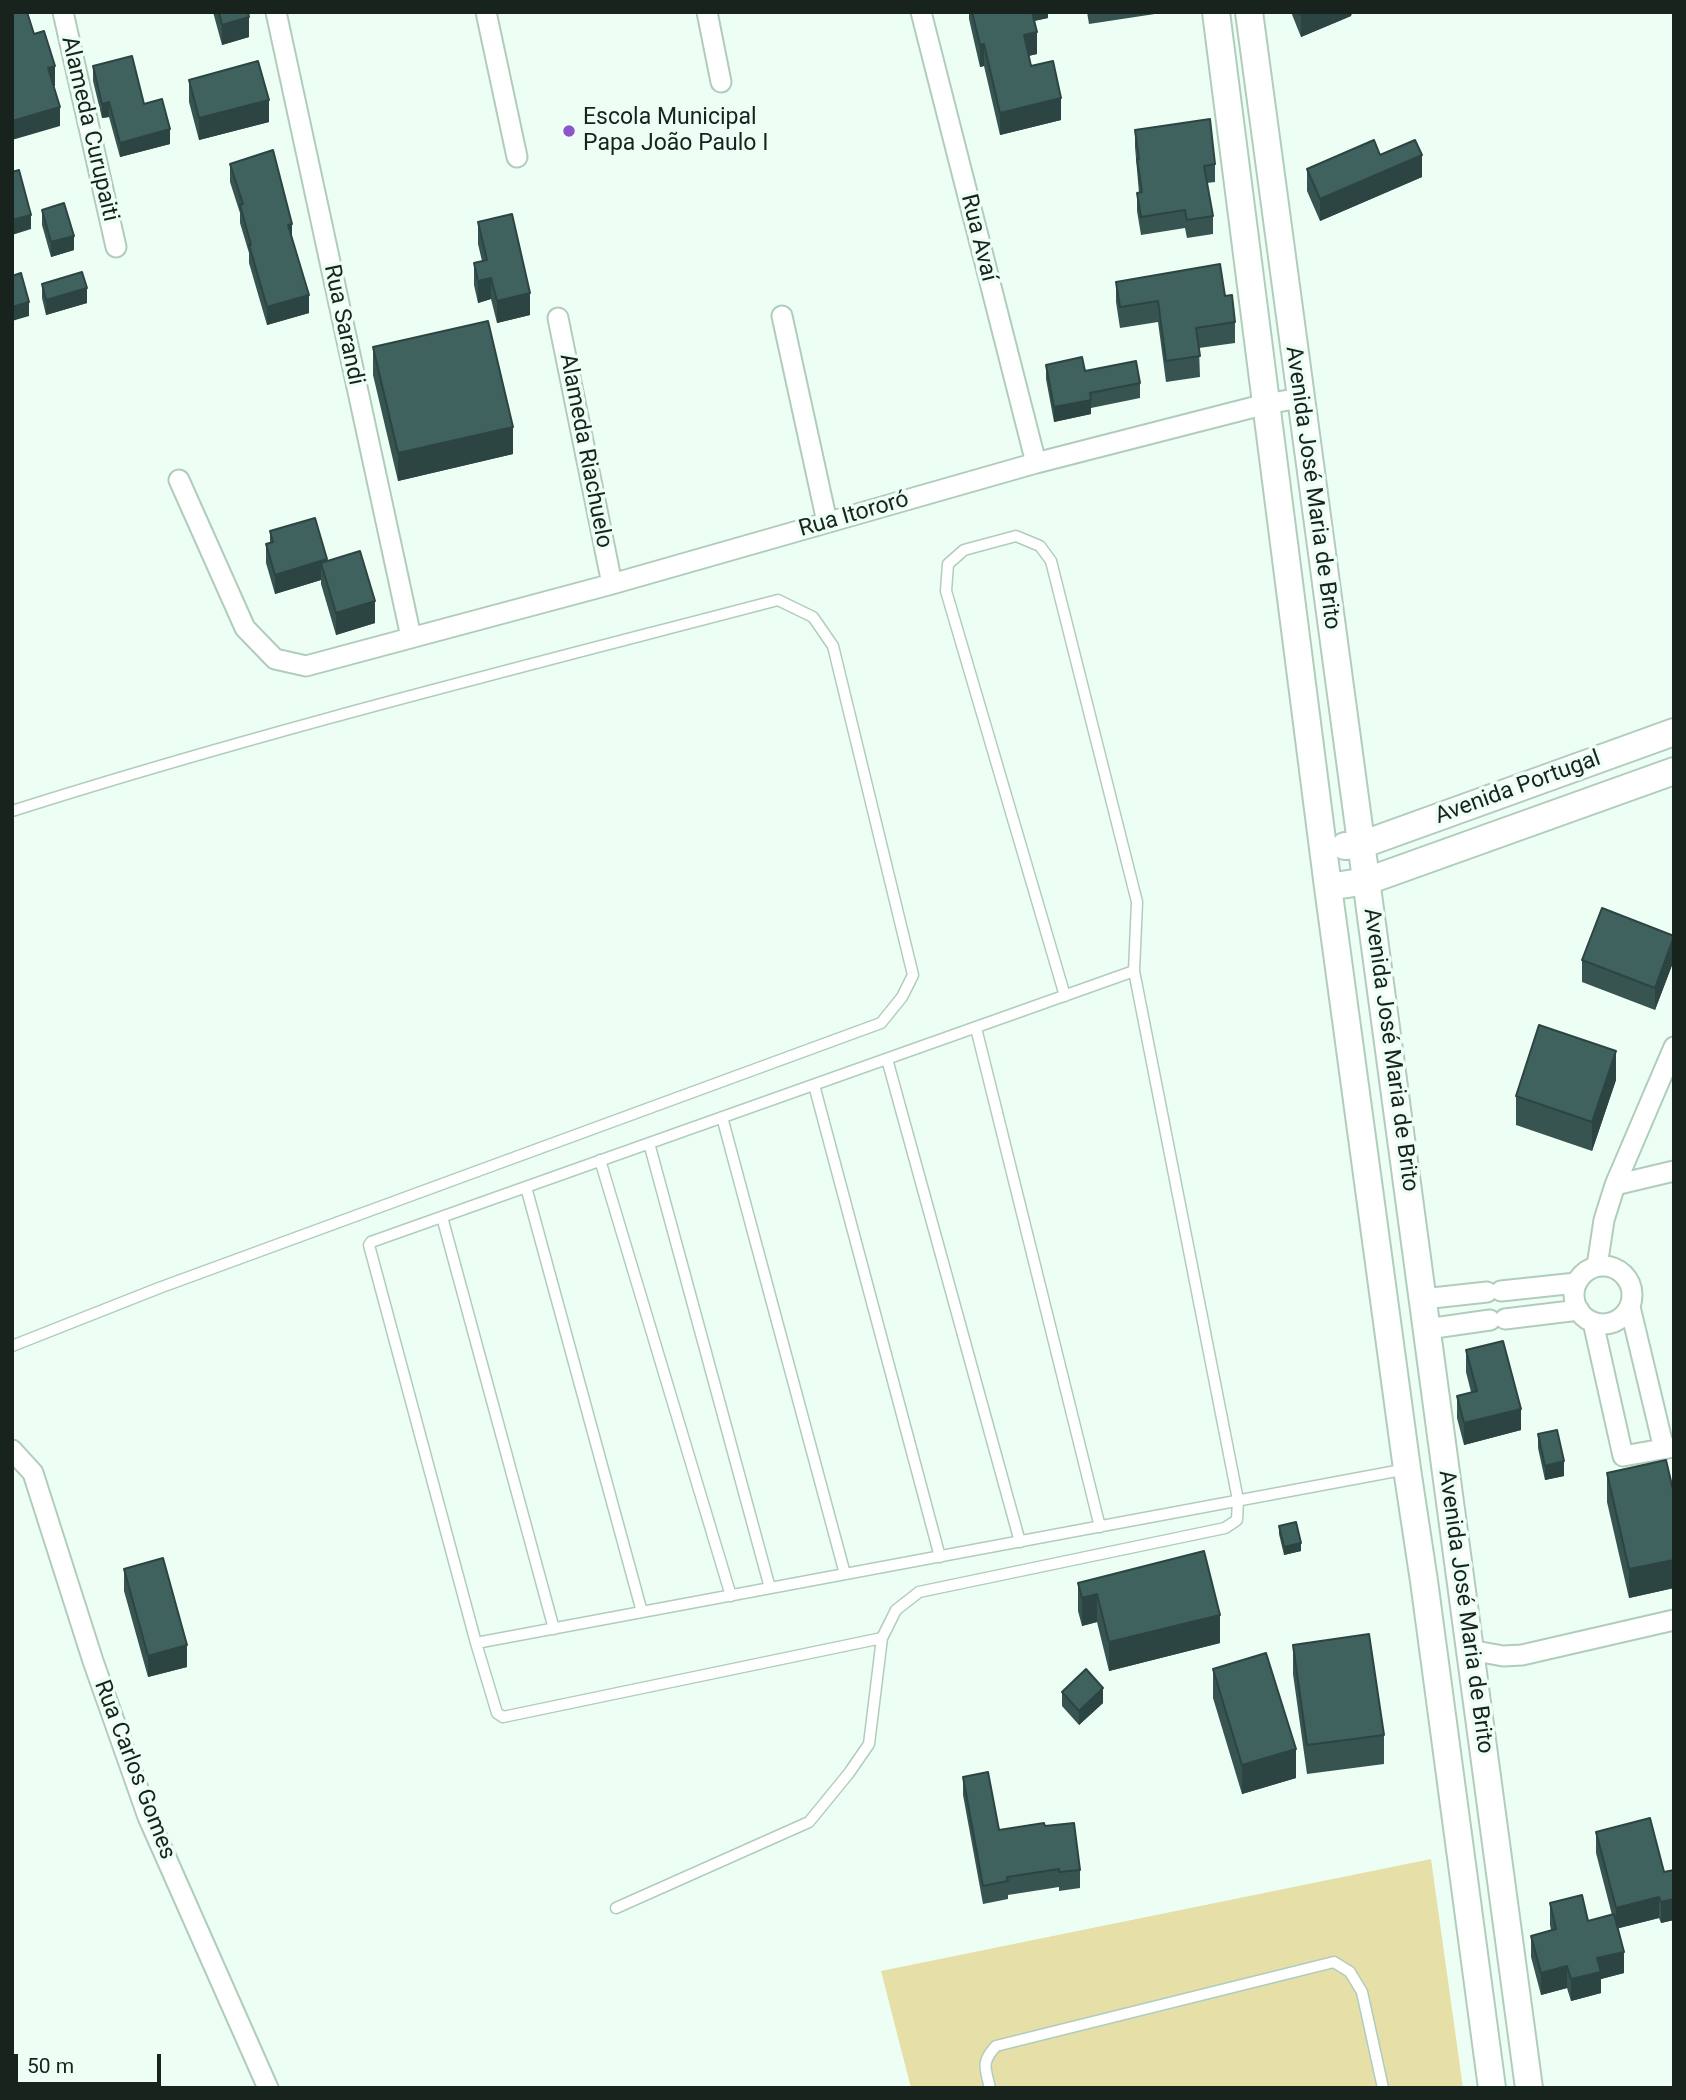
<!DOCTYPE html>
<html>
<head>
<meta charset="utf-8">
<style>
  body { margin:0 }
  #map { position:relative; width:1686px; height:2100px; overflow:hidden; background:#edfff4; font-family:Roboto,sans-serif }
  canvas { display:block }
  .frame { position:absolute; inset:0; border:14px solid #18231d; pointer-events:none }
  .scale { position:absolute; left:14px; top:2054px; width:147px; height:32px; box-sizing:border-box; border:4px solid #18231d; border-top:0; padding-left:9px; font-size:21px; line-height:24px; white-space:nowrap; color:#18231d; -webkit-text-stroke:5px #edfff4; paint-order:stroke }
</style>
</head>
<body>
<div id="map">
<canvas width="1686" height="2100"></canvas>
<div class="frame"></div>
<div class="scale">50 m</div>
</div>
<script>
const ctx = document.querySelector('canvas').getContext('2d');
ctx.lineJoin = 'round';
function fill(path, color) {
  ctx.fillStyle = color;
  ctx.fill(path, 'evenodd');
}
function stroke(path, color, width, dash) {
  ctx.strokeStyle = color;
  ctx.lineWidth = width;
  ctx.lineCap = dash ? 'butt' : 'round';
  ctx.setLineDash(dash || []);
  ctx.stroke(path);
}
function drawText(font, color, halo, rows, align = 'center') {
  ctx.font = font + ' Roboto,sans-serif';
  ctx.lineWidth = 7;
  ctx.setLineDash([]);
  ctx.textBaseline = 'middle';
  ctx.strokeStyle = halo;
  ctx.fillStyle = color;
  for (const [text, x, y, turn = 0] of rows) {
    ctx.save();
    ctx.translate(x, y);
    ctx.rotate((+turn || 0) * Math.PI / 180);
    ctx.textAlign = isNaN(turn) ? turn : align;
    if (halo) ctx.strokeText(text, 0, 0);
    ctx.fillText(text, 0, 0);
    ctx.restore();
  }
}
fill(new Path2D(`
  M 1431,1859 L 1463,2088 L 911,2088 L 881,1971 Z`), '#e6e0a8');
const lane = new Path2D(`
  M 12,811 C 264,731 522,667 778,600 L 813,617 L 833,646 L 913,975 L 902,997 L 881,1023 L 159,1288 L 12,1346
  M 1134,971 L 371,1242 L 369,1245 L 476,1643 L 1407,1469
  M 976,1028 L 1100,1527
  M 887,1059 L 1020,1542
  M 814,1085 L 940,1557
  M 722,1117 L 845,1574
  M 649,1143 L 770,1588
  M 600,1160 L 731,1596
  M 526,1187 L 642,1612
  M 442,1217 L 554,1629
  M 476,1643 L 497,1713 L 503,1717 L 882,1638
  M 616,1908 L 809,1822 L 849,1773 L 869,1744 L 882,1638 L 896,1610 L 919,1592 L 1225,1528 L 1237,1520 L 1238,1500 L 1134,971 L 1137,902 L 1051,561 L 1040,546 L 1016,536 L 964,550 L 948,564 L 946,591 L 1065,996
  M 990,2088 C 985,2068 981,2062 996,2046 L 1334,1962 L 1350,1972 L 1362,1992 L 1383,2088`);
const street = new Path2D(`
  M 63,12 L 116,247
  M 276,12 L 411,637
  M 486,12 L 517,157
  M 707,12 L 721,82
  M 921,12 L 1036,463
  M 782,316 L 827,522
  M 558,318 L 612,584
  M 179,480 L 245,628 L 275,659 L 306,666 L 612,584 L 1036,463 L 1266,404 L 1300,398
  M 1615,1185 L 1674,1171
  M 1597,1266 L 1604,1220 L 1615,1185 L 1674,1047
  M1574 1295a29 29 0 1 1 58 0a29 29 0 1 1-58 0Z
  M 1501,1291 L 1576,1283
  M 1423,1299 L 1487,1292
  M 1630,1307 L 1664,1449
  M 1505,1319 L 1579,1310
  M 1593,1322 L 1623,1456 L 1674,1447
  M 1427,1329 L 1490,1320
  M 12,1450 L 33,1473 L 93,1661 L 148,1817 L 268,2088
  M 1470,1650 L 1503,1656 L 1522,1655 L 1674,1620`);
const secondary = new Path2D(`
  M 1216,12 L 1328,887 L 1407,1469 L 1424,1581 L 1492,2088
  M 1249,12 L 1529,2088
  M 1345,846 L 1361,845 L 1674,732
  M 1328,887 L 1367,881 L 1674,771`);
stroke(lane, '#b0cdbc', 13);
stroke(street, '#b0cdbc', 23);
stroke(secondary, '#b0cdbc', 30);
stroke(lane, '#fff', 10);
stroke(street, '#fff', 19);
stroke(secondary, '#fff', 26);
fill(new Path2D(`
  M 213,12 L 248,12 L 249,37 L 222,45 Z
  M 969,12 L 1048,12 L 1048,18 L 1034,21 L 1037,54 L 1028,56 L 1031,66 L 1061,120 L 1000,135 L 984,66 L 980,67 L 969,19 Z
  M 1087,12 L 1168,12 L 1089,24 Z
  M 1291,12 L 1352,12 L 1351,16 L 1301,37 Z
  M 93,66 L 144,104 L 170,144 L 120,157 L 109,117 L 102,118 L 93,81 Z
  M 189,80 L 269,122 L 199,140 L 189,102 Z
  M 1135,130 L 1215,164 L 1215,182 L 1207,183 L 1213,216 L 1213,234 L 1187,238 L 1185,228 L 1141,235 L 1137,211 L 1137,193 L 1139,193 L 1135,147 Z
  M 1380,155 L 1422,177 L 1320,221 L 1307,191 L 1307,169 Z
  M 230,164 L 292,240 L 309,313 L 267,325 L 249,263 L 249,253 L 240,223 L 240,213 L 230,182 Z
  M 42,210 L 74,250 L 51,257 L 42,225 Z
  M 478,222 L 530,315 L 497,323 L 491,299 L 478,303 L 474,285 L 474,263 L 482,261 L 478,244 Z
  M 1116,282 L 1225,296 L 1235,322 L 1235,343 L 1199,348 L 1200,377 L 1166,382 L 1158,322 L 1120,328 L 1116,302 Z
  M 42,284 L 87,303 L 46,315 L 42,298 Z
  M 373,347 L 513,454 L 398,481 L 373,375 Z
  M 1046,365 L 1085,371 L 1140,383 L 1140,398 L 1091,408 L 1091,414 L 1054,422 L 1046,379 Z
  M 270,531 L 327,561 L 375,623 L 336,635 L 321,584 L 321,580 L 275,594 L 266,563 L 266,544 L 270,543 Z
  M 1674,936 L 1674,960 L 1655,1010 L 1582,982 L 1582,960 Z
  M 1616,1080 L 1592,1151 L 1516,1125 L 1516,1096 Z
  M 1466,1350 L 1521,1430 L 1464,1445 L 1457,1418 L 1457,1396 L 1471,1392 L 1466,1372 Z
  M 1538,1434 L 1564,1476 L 1545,1480 L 1538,1448 Z
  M 1607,1473 L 1674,1494 L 1674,1588 L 1629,1598 L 1607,1502 Z
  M 1279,1526 L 1301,1551 L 1284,1555 L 1279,1534 Z
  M 124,1569 L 187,1667 L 148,1677 L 124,1591 Z
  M 1078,1583 L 1220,1643 L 1109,1671 L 1097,1622 L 1082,1626 L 1078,1611 Z
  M 1293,1645 L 1384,1735 L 1384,1764 L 1307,1774 L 1293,1674 Z
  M 1213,1669 L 1296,1778 L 1242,1794 L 1213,1698 Z
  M 1062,1692 L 1103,1703 L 1079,1725 L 1062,1706 Z
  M 963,1777 L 999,1830 L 1045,1826 L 1080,1870 L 1080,1888 L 1059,1891 L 1059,1887 L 1008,1895 L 1008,1899 L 983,1904 L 963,1795 Z
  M 1596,1832 L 1664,1872 L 1674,1870 L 1674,1920 L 1661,1923 L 1659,1918 L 1618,1928 L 1624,1973 L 1601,1979 L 1601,1993 L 1571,2001 L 1567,1988 L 1541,1995 L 1531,1957 L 1531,1936 L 1551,1930 L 1550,1925 L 1550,1903 L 1588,1921 L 1612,1915 L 1596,1853 Z`), '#375451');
fill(new Path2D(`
  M 1029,12 L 1048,12 L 1048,18 L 1029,22 Z
  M 1310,12 L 1352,12 L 1351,16 L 1301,37 L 1301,16 Z
  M 249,17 L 249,37 L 222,45 L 222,25 Z
  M 1037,32 L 1037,54 L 1024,57 L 1024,35 Z
  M 984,44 L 984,66 L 980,67 L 980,45 Z
  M 55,66 L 55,86 L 48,88 L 48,68 Z
  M 1061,98 L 1061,120 L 1000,135 L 1000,113 Z
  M 269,100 L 269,122 L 199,140 L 199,118 Z
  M 109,102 L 109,117 L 102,118 L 102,104 Z
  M 60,107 L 60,126 L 12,140 L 12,121 Z
  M 170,129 L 170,144 L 120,157 L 120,143 Z
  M 1422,155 L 1422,177 L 1320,221 L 1320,199 Z
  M 31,215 L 31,229 L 12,235 L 12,220 Z
  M 292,224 L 292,242 L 288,225 Z
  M 74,236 L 74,250 L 51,257 L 51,242 Z
  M 491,278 L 491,299 L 478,303 L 478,281 Z
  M 87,288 L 87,303 L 46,315 L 46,300 Z
  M 530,293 L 530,315 L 497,323 L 497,301 Z
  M 309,295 L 309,313 L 267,325 L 267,307 Z
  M 29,302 L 29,316 L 12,321 L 12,307 Z
  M 1091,400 L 1091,414 L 1054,422 L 1054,407 Z
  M 513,427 L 513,454 L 398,481 L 398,453 Z
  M 327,559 L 327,578 L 321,563 L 321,580 L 275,594 L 275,575 Z
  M 375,601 L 375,623 L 336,635 L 336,613 Z
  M 1674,938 L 1674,960 L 1655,1010 L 1655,988 Z
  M 1616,1051 L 1616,1080 L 1592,1151 L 1592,1122 Z
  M 1521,1409 L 1521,1430 L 1464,1445 L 1464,1423 Z
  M 1564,1461 L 1564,1476 L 1545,1480 L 1545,1466 Z
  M 1301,1543 L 1301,1551 L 1284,1555 L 1284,1547 Z
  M 1674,1560 L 1674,1588 L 1629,1598 L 1629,1569 Z
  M 1097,1594 L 1097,1622 L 1082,1626 L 1082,1598 Z
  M 1220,1615 L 1220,1643 L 1109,1671 L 1109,1642 Z
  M 187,1645 L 187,1667 L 148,1677 L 148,1656 Z
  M 1103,1688 L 1103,1703 L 1079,1725 L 1079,1711 Z
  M 1296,1749 L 1296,1778 L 1242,1794 L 1242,1765 Z
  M 1659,1897 L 1659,1918 L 1616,1929 L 1616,1908 Z
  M 1674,1899 L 1674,1920 L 1661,1923 L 1661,1902 Z
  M 1624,1952 L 1624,1973 L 1601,1979 L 1601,1993 L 1571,2001 L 1571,1979 L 1597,1958 Z
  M 1567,1966 L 1567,1988 L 1541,1995 L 1541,1973 Z`), '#2d4542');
const building = new Path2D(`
  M 12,12 L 27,12 L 34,34 L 44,31 L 55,66 L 48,68 L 60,107 L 12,121 Z
  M 219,12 L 248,12 L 249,17 L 222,25 Z
  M 972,12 L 1032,12 L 1037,32 L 1024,35 L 1031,66 L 1053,61 L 1061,98 L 1000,113 L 984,44 L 980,45 Z
  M 1299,12 L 1310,12 L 1301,16 Z
  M 132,56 L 144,104 L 162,99 L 170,129 L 120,143 L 109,102 L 102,104 L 93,66 Z
  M 258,61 L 269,100 L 199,118 L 189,80 Z
  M 1210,119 L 1215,164 L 1204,166 L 1213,216 L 1187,220 L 1185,210 L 1141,217 L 1137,193 L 1142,192 L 1137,159 L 1139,159 L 1135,130 Z
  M 1374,140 L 1380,155 L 1415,140 L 1422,155 L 1320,199 L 1307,169 Z
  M 273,150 L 292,224 L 288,225 L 309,295 L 267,307 L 249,245 L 251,245 L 240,205 L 243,204 L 230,164 Z
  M 19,170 L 31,215 L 12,220 L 12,172 Z
  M 64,203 L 74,236 L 51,242 L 42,210 Z
  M 512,214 L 530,293 L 497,301 L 491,278 L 478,281 L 474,263 L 487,260 L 478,222 Z
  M 1220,264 L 1225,296 L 1232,295 L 1235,322 L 1196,328 L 1200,356 L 1166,361 L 1158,301 L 1120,307 L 1116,282 Z
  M 82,272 L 87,288 L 46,300 L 42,284 Z
  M 21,273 L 29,302 L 12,307 L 12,276 Z
  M 488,321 L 513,427 L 398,453 L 373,347 Z
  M 1082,357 L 1085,371 L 1136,361 L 1140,383 L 1090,393 L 1091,400 L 1054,407 L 1046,365 Z
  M 315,518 L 327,559 L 275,575 L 266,544 L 273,542 L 270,531 Z
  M 360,551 L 375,601 L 336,613 L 321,563 Z
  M 1602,908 L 1674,936 L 1655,988 L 1582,960 Z
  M 1539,1025 L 1616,1051 L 1592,1122 L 1516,1096 Z
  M 1503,1341 L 1521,1409 L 1464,1423 L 1457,1396 L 1477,1391 L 1466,1350 Z
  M 1557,1430 L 1564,1461 L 1545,1466 L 1538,1434 Z
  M 1666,1460 L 1674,1494 L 1674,1560 L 1629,1569 L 1607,1473 Z
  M 1296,1522 L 1301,1543 L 1284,1547 L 1279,1526 Z
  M 1204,1551 L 1220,1615 L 1109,1642 L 1097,1594 L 1082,1598 L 1078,1583 Z
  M 163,1558 L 187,1645 L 148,1656 L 124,1569 Z
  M 1369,1634 L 1384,1735 L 1307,1745 L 1293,1645 Z
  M 1266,1653 L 1296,1749 L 1242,1765 L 1213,1669 Z
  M 1086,1669 L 1103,1688 L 1079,1711 L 1062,1692 Z
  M 988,1772 L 999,1830 L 1044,1823 L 1045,1826 L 1074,1823 L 1080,1870 L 1059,1872 L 1059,1869 L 1007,1877 L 1008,1881 L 983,1886 L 963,1777 Z
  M 1650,1818 L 1664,1872 L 1674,1870 L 1674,1899 L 1661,1902 L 1659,1897 L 1616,1908 L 1596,1832 Z
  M 1582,1895 L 1588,1921 L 1614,1914 L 1624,1952 L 1597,1958 L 1601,1972 L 1571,1979 L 1567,1966 L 1541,1973 L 1531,1936 L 1556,1929 L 1550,1903 Z`);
fill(building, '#40625e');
stroke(building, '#2d4542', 2);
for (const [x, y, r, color] of [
  [569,131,7,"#8d54cc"]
]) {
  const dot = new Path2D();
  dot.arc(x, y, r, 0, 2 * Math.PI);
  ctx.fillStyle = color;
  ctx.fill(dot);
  stroke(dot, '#edfff4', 2.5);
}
drawText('23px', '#18231d', '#edfff4', [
  ["Escola Municipal",583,118],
  ["Papa João Paulo I",583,144]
], 'left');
drawText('23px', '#18231d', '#edfff4', [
  ["Alameda Curupaiti",89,129,77],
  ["Rua Avaí",978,238,76],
  ["Rua Sarandi",343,325,78],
  ["Alameda Riachuelo",585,451,79],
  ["Avenida José Maria de Brito",1312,488,82],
  ["Rua Itororó",854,515,-16],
  ["Avenida Portugal",1518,788,-20],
  ["Avenida José Maria de Brito",1390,1050,82],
  ["Avenida José Maria de Brito",1465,1612,82],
  ["Rua Carlos Gomes",134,1770,69]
]);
</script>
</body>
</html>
